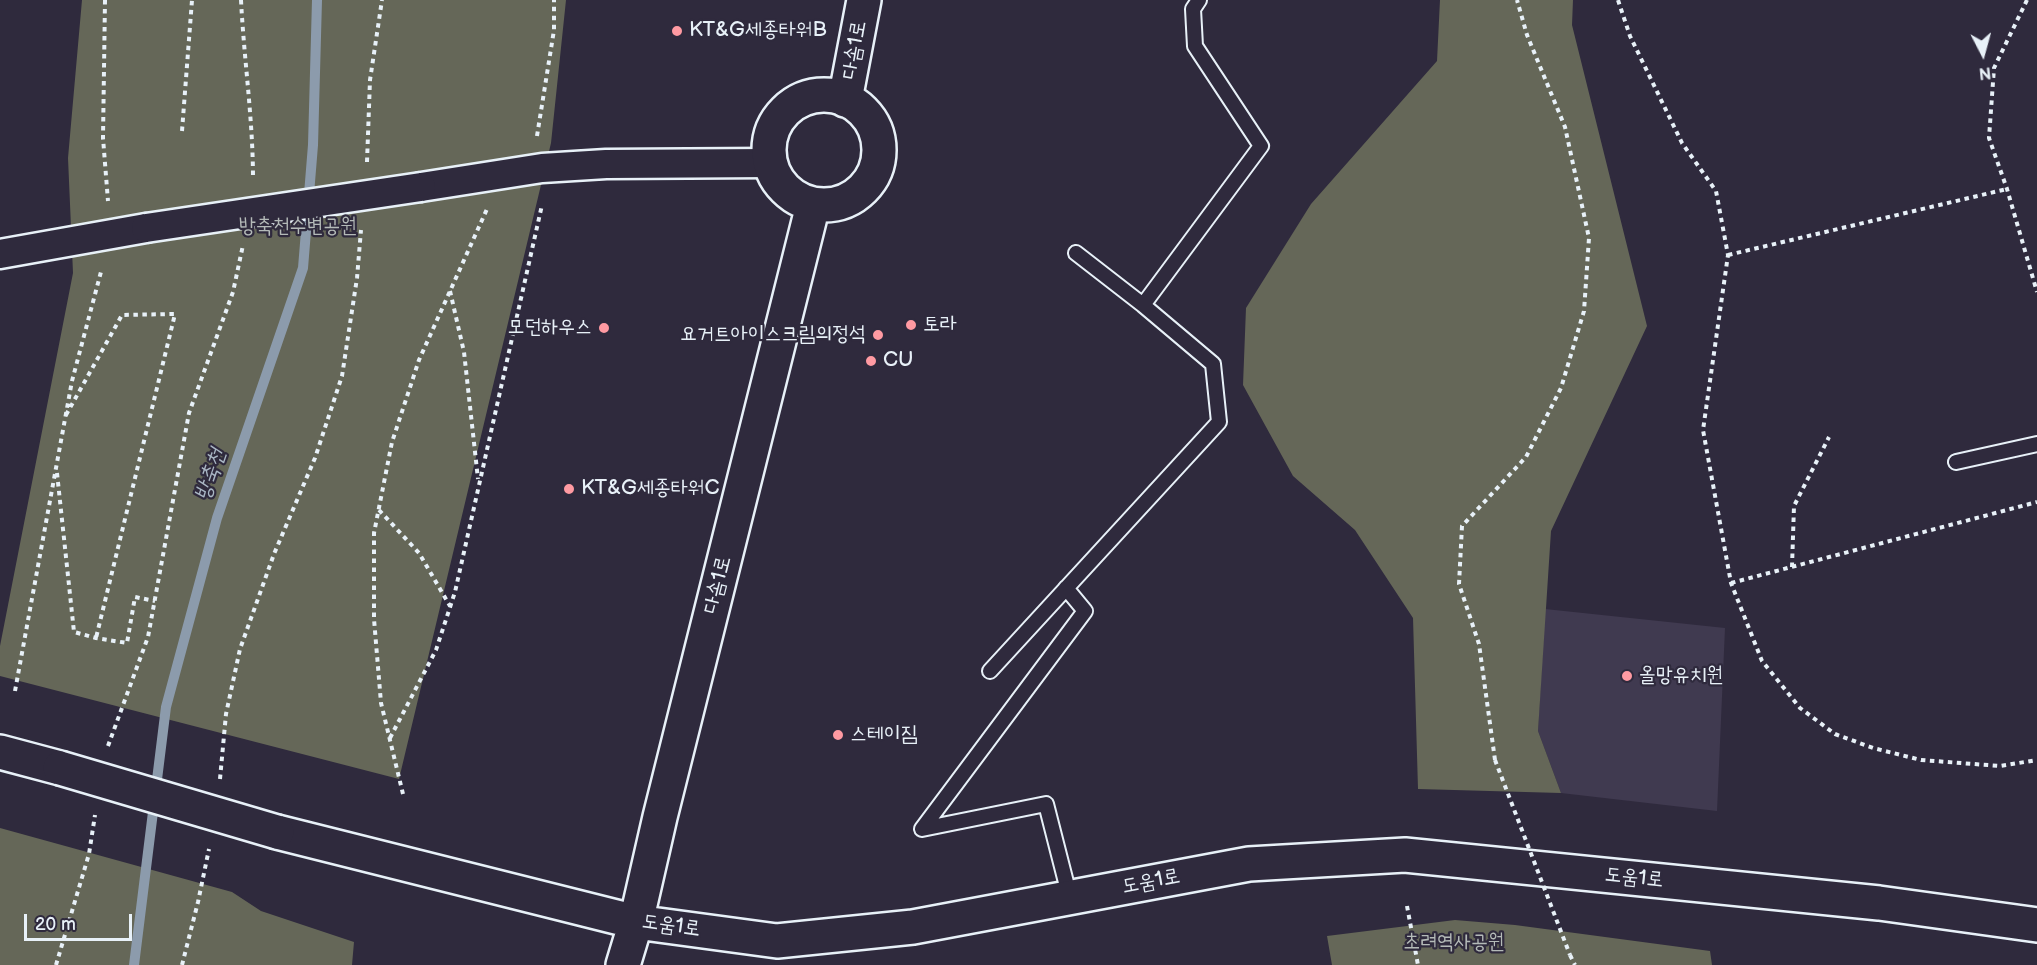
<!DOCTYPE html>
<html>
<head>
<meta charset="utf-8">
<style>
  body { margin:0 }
  #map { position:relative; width:2037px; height:965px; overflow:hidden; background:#2f2a3d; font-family:"Balsamiq Sans",sans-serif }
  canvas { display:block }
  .north { position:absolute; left:1953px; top:24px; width:60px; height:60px; -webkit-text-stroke:4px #2f2a3d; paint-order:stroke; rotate:174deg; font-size:16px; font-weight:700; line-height:24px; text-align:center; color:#e8f1f8 }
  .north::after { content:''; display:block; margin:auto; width:21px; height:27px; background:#e8f1f8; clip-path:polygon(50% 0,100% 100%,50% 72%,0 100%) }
  .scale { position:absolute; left:24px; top:914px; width:108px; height:27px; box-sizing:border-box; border:3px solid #e8f1f8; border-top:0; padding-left:8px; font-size:18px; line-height:21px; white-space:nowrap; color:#e8f1f8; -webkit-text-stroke:4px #2f2a3d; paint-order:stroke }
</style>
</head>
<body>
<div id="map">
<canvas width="2037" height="965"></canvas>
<div class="north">N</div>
<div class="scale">20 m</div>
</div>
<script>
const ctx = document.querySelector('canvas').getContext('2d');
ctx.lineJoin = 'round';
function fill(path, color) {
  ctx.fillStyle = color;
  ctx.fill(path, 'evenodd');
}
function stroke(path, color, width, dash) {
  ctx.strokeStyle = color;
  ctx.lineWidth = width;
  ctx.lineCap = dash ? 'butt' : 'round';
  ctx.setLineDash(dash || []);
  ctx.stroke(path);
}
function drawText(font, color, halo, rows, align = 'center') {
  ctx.font = font + ' "Balsamiq Sans","Poor Story",sans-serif';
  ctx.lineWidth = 4.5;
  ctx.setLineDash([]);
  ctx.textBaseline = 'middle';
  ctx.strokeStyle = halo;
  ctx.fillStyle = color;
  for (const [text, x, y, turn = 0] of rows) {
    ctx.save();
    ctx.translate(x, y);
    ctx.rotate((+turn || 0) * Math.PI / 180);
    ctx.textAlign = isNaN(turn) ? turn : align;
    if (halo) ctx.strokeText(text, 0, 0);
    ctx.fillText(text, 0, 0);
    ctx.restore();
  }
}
fill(new Path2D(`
  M 1545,609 L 1725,628 L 1717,811 L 1561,793 L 1538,731 Z`), '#403a50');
fill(new Path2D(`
  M 82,0 L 566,0 L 551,143 L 399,779 L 0,676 L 0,646 L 73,273 L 68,158 Z
  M 1440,0 L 1573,0 L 1572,25 L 1647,326 L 1551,531 L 1538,731 L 1561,793 L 1418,789 L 1413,618 L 1355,530 L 1293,476 L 1243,385 L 1246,308 L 1311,204 L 1437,61 Z
  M 0,828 L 232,892 L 261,911 L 354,942 L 352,965 L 0,965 Z
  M 1455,920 L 1515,925 L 1710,951 L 1712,965 L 1332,965 L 1327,936 Z`), '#656758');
stroke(new Path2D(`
  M 134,965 L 166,707 L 217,518 L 303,268 L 313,145 L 317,0`), '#8c9bac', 10);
const lane = new Path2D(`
  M 1076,253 L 1143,305
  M 1956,462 L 2037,444
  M 1066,588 L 1085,611 L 922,829 L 1046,804 L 1070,898
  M 990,671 L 1219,422 L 1213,364 L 1143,305 L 1261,146 L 1195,46 L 1193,9 L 1199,0`);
const street = new Path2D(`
  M 421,187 L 542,168 L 606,164 L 770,163
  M 0,254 L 146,228`);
const secondary = new Path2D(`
  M769 150a55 55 0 1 1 110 0a55 55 0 1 1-110 0Z
  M 845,100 L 864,0
  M 0,752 L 60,768
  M 277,832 L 636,922 L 777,941 L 913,927 L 1249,864 L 1405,855 L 1879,903 L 2037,925
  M 623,965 L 636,922 L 660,817 L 813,205`);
stroke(lane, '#e8f1f8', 18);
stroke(street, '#e8f1f8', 33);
stroke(secondary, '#e8f1f8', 38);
stroke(new Path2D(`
  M 105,0 L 103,138 L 108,201
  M 241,0 C 244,60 253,119 253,179
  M 1618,0 L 1630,36 L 1682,143 L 1716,191 L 1728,255 L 1703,430 L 1731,583 L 1762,661 L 1800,708 L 1835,734 L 1873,748 L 1921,760 L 2000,766 L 2037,760
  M 2027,0 L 1994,68 L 1989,138 L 2007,189 L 2037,292
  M 182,131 L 192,0
  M 537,136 L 554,30 L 554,0
  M 367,162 L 370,80 L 382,0
  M 1728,255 L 2007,189
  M 450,291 L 464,352 L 478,479
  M 66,415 L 122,315 L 175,314 L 96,638
  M 57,473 L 74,632 L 96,638 L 127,643 L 135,597 L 155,601
  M 379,510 L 419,553 L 450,606
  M 1792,567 L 1794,506 L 1829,437
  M 1731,583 L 2037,502
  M 15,691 L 72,381 L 102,268
  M 390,738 L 436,650 L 455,592 L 542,205
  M 108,746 L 148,637 L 189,413 L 233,292 L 243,245
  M 1495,760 L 1479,644 L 1459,584 L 1462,526 L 1526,457 L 1561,388 L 1584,311 L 1589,238 L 1565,127 L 1527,35 L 1517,0
  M 220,779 L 226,714 L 240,649 L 274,554 L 315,458 L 342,376 L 357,278 L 361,230
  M 403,794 L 381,703 L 374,619 L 374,533 L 392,442 L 419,360 L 487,209
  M 1407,906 L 1418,965
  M 1570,955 L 1575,965
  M 56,965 L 89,854 L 95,815
  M 182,965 L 198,902 L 209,849`), '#e8f1f8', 4, [4.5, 4.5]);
stroke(lane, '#2f2a3d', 14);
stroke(street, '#2f2a3d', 28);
stroke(secondary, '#2f2a3d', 33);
const streetBridge = new Path2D(`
  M 146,228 L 421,187`);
const secondaryBridge = new Path2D(`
  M 60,768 L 277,832`);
stroke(streetBridge, '#e8f1f8', 33, []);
stroke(secondaryBridge, '#e8f1f8', 38, []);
stroke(new Path2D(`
  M 1495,760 L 1570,955`), '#e8f1f8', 4, [4.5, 4.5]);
stroke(streetBridge, '#2f2a3d', 28);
stroke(secondaryBridge, '#2f2a3d', 33);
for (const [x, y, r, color] of [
  [677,31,6,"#ff9aa2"],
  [911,325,6,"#ff9aa2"],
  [604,328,6,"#ff9aa2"],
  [878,335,6,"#ff9aa2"],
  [871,361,6,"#ff9aa2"],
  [569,489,6,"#ff9aa2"],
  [1627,676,6,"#ff9aa2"],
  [838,735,6,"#ff9aa2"]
]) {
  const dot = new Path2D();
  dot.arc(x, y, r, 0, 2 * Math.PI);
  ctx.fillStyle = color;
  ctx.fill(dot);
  stroke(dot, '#2f2a3d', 2);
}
drawText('21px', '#e8f1f8', '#2f2a3d', [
  ["KT&G세종타워B",689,31],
  ["토라",923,325],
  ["모던하우스",592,328,"right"],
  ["요거트아이스크림의정석",866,335,"right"],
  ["CU",883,361],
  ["KT&G세종타워C",581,489],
  ["올망유치원",1639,676],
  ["스테이짐",850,735]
], 'left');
drawText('21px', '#e8f1f8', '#2f2a3d', [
  ["다솜1로",855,50,-80],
  ["다솜1로",718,585,-76],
  ["도움1로",1634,878,6],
  ["도움1로",1151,882,-11],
  ["도움1로",671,926,8]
]);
drawText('21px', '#b4bab8', '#2f2a3d', [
  ["방축천수변공원",298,227],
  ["초려역사공원",1454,943]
]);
drawText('italic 22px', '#aab7c5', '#2f2a3d', [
  ["방축천",211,475,-71]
]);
</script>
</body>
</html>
